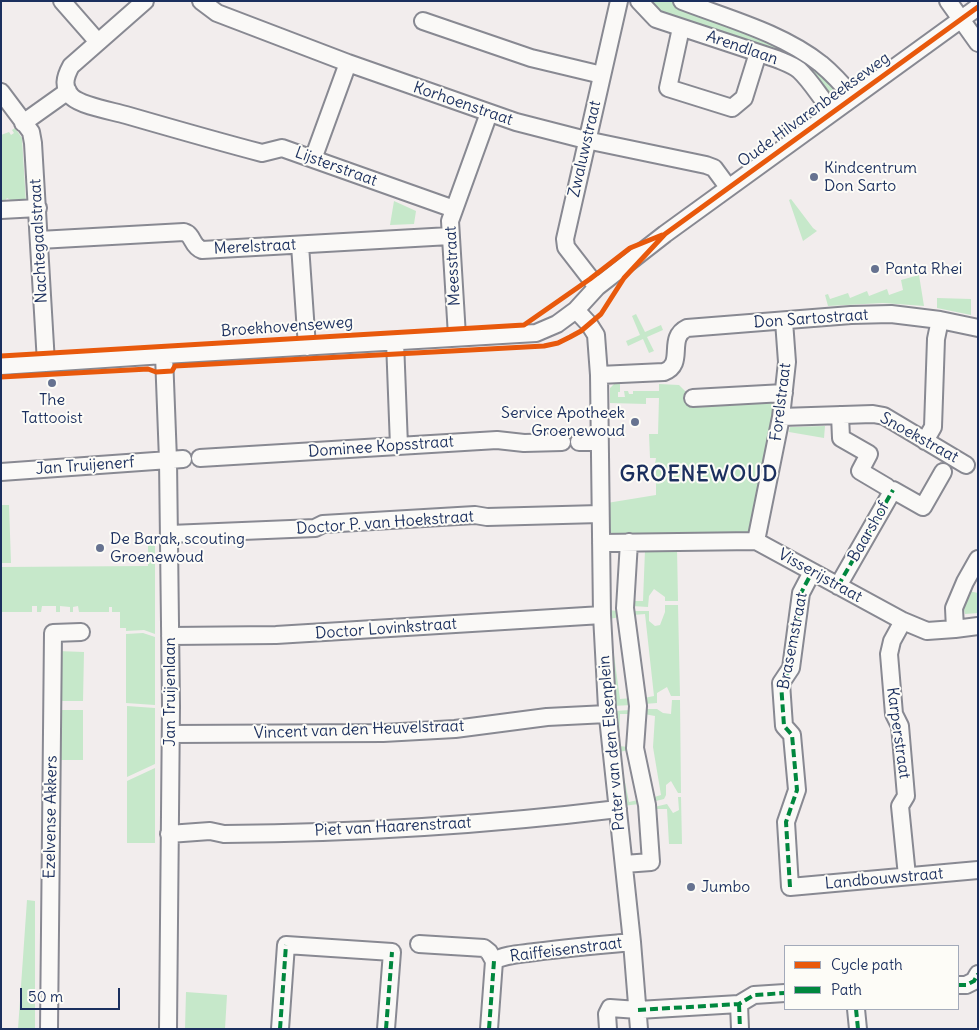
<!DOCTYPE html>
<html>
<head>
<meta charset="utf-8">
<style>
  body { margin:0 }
  #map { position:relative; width:979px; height:1030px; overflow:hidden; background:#f2eded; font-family:Delius,sans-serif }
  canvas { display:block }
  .frame { position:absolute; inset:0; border:2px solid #1b2f5e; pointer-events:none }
  .legend { position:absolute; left:784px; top:945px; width:175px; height:65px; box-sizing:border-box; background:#fdfcf7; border:1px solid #a3aaba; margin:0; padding:6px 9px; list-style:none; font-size:15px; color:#1b2f5e }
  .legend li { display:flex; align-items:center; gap:10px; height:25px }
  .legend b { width:25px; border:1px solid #a3aaba }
  .scale { position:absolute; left:20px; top:988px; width:100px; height:22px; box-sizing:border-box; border:2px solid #1b2f5e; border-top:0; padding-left:6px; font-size:15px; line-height:18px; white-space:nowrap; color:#1b2f5e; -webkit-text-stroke:4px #fdfcf7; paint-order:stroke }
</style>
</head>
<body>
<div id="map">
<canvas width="979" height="1030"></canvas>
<div class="frame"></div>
<ul class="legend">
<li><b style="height:6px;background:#e8590c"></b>Cycle path</li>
<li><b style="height:6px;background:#00873e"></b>Path</li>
</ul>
<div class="scale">50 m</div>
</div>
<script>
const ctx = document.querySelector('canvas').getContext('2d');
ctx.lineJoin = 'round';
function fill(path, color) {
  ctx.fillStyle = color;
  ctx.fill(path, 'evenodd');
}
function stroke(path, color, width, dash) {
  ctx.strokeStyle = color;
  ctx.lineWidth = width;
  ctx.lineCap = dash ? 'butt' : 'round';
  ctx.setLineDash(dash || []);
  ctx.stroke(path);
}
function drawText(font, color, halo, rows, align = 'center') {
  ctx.font = font + ' Delius,sans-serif';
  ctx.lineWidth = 4;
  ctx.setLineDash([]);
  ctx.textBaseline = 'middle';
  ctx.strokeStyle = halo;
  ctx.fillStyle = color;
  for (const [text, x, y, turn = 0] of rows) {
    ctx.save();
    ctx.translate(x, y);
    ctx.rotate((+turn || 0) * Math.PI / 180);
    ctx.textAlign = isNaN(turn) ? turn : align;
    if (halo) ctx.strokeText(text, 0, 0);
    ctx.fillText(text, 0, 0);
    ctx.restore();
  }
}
fill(new Path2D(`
  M 652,1 L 673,1 L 725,21 L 726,27 L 742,31 L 783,45 L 839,87 L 825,98 L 806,72 L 665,19 L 651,4 Z
  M 15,128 L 22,138 L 26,203 L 21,206 L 7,198 L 4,202 L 1,201 L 1,135 L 9,132 L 11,135 L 14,133 L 12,130 Z
  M 791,199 L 813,228 L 817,231 L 803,241 L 789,200 Z
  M 394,201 L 416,211 L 414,224 L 390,225 Z
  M 919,275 L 924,306 L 883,303 L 828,306 L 825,295 L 828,294 L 830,299 L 848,293 L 850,298 L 867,291 L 869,296 L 887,289 L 889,295 L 903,290 L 901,280 Z
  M 937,298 L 971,299 L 971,315 L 937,308 Z
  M 636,314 L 645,332 L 661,325 L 663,330 L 647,337 L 654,351 L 649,353 L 643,339 L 628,346 L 626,341 L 640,335 L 632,316 Z
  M 620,381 L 620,392 L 618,392 L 618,397 L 625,397 L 624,391 L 628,391 L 629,394 L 633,394 L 633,391 L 659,391 L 659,384 L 679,385 L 687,393 L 689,393 L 691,397 L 691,407 L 773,401 L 773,403 L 779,405 L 752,537 L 607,536 L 607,503 L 656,495 L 656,471 L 654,471 L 656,458 L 650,458 L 649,434 L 658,434 L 659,398 L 646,398 L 646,404 L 610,403 L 610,388 L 616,382 Z
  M 825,426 L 824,438 L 789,432 L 790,427 Z
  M 1,505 L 9,505 L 11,563 L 1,563 Z
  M 148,540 L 155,540 L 155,634 L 144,630 L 126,631 L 126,628 L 120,628 L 120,612 L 112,612 L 112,607 L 109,607 L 109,612 L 79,612 L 78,606 L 73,607 L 73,612 L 70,612 L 70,607 L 60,606 L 60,612 L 56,612 L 56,606 L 42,606 L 41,612 L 37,612 L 37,606 L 32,606 L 32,612 L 1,612 L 1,567 L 148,566 Z
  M 677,548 L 678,601 L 665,601 L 665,597 L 654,589 L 649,596 L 648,607 L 632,606 L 632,601 L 643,601 L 645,550 Z
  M 969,591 L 978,593 L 978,613 L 965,614 L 963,606 Z
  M 665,605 L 678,605 L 680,696 L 671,696 L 667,687 L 657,693 L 657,703 L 644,704 L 644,698 L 654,696 L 645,614 L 633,615 L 633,611 L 649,611 L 649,621 L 655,626 L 660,625 L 665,612 Z
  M 606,610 L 620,611 L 620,617 L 609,619 L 620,699 L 632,698 L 631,705 L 613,706 Z
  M 143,633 L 155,637 L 155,705 L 126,703 L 126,634 Z
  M 57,651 L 84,652 L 83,701 L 57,701 Z
  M 672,700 L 680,700 L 681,793 L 678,793 L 671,781 L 666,785 L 666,795 L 664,799 L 652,802 L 651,798 L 661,795 L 653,747 L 655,716 L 644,714 L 643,709 L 657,709 L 663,713 L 671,714 Z
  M 127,706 L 155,708 L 155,764 L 127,777 Z
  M 57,710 L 83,710 L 83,760 L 56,760 Z
  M 631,710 L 631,714 L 620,714 L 619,746 L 628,747 L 629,750 L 619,752 L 629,802 L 638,800 L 639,804 L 623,806 L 614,711 Z
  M 155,768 L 155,843 L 127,843 L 127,781 Z
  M 678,797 L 681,797 L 682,844 L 669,844 L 667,809 L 655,809 L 654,807 L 667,804 L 673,813 L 679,810 Z
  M 27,900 L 35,901 L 35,1029 L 18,1029 Z
  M 186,992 L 227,995 L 225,1029 L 185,1029 Z`), '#c6e8ca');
const minor = new Path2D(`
  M 62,1 L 98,42
  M 145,1 L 71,66 C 65,77 62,87 72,97 C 82,106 112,111 126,115 C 171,128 216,141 262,153 L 282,148 L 454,209
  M 201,1 L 217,13 L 348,63 L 516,122 L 586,140 L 706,165 L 714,168 L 728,187
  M 639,1 L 656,19 L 777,59 C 784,62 793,65 799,70 C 812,82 821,99 833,112
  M 682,1 C 729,19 782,33 821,64 C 833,74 843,85 853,97
  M 948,1 L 978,43
  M 423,21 L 531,58 L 602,75
  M 681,28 L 668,88 L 732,108 L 744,98 L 758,53
  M 1,92 L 31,132 L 33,143 L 46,363
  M 23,123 L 68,91
  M 313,159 L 348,63
  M 1,210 L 38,208
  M 39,240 L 184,232 C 194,235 191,246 202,250 L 450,236
  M 300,245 L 307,347
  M 597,287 L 566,247 L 565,239 L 619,1
  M 576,310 L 589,324 L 596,335 L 599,375 L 602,615 L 607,708 L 632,942 L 639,1029
  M 457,336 L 450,221 L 489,113
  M 395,341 L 399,446
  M 164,355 L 168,460 L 171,706 L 168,1029
  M 1,366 L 164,355 L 536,333 L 557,324 L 576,310 L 597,287 L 665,234 L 978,7
  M 599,375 L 664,372 C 686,364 666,338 687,328 L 851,315 L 891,314 L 940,320 L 978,328
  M 693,398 L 784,393
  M 840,415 L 841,438 L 869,454 L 860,471 L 887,487
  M 781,417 L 873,414 L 884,416 L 966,465
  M 925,441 L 933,427 L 936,339 L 940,320
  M 579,442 L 599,442
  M 200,458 L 497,440 L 524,443 L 562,442
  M 1,472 L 183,459
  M 170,534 L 315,528 L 323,524 L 475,515 L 487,517 L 600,514
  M 756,541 L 781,417 L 787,362 L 784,321
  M 601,543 L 756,541 L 903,621 L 927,631 L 955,629
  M 978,559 L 965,582 L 954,608 L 955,629 L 978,626
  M 812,572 L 801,593 L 791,668 L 781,683 L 784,726 L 792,735 L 797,790 L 786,822 L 790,887 L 978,870
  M 838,586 L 893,490 L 923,507 L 943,472
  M 903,621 L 892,641 L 889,654 L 894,714 L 900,726 L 906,796 L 900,806 L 907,876
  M 170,636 L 276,635 L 602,615
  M 171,734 L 383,733 L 455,729 L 547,717 L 607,714
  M 169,834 L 210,831 L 224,834 C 356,833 487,825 618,809
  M 624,864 L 651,862 L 647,805 L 635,748 L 638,706 L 625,608 L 629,542
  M 419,944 L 484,948 L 489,952 L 494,961 C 505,954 522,954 535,952 C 567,948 599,945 632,942
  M 958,985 L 966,985 L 974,981 L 978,974
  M 739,1004 L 740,1029
  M 856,1009 L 858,1029
  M 49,1029 L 53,633 L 81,632
  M 280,1029 L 286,945 L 392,952 L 386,1029
  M 489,1029 L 494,961
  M 608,1029 L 607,1014 L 610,1008 L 638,1010 L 739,1004 L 754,995 L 785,993`);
stroke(minor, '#888992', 20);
stroke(minor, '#faf9f7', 16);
stroke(new Path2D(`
  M 838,586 L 893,490
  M 790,887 L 786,822 L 797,790 L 792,735 L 784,726 L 781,683 L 791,668 L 801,593 L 812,572
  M 958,985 L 966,985 L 974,981 L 978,974
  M 739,1004 L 740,1029
  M 856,1009 L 858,1029
  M 638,1010 L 739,1004 L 754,995 L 785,993
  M 280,1029 L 286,945
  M 386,1029 L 392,952
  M 489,1029 L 494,961`), '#00873e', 4, [8, 4]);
stroke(new Path2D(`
  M 1,356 L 524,325 L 590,279 L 630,248 L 662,235
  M 1,377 L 148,369 L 156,372 L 172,371 L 175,366 L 544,346 L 558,343 L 570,337 L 581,331 L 601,314 L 624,278 L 665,234 L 978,7`), '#e8590c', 5);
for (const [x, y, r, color] of [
  [814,177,5,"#667290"],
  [875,269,5,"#667290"],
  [52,383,5,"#667290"],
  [635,422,5,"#667290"],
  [100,548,5,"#667290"],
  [691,887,5,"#667290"]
]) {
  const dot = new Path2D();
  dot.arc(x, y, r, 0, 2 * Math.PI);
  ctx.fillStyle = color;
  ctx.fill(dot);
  stroke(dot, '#fdfcf7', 2);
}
drawText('16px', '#1b2f5e', '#fdfcf7', [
  ["Arendlaan",742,48,19],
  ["Korhoenstraat",463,104,19],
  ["Oude Hilvarenbeekseweg",814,110,-36],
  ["Zwaluwstraat",585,149,-77],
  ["Lijsterstraat",336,167,20],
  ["Nachtegaalstraat",39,241,-93],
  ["Merelstraat",255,247,-3],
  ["Meesstraat",453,266,-93],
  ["Don Sartostraat",811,319,-4],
  ["Broekhovenseweg",287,327,-4],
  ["Forelstraat",781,402,-83],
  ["Snoekstraat",919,438,29],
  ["Dominee Kopsstraat",381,447,-4],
  ["Jan Truijenerf",85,466,-4],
  ["Doctor P. van Hoekstraat",385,523,-4],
  ["Baarshof",869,532,-60],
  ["Visserijstraat",820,576,29],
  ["Doctor Lovinkstraat",386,629,-4],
  ["Brasemstraat",793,641,-79],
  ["Jan Truijenlaan",170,692,-90],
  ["Vincent van den Heuvelstraat",359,730,-2],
  ["Karperstraat",898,733,82],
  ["Pater van den Elsenplein",612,743,-95],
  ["Ezelvense Akkers",51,817,-89],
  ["Piet van Haarenstraat",393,827,-3],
  ["Landbouwstraat",884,879,-5],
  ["Raiffeisenstraat",566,950,-7]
]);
drawText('16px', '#1b2f5e', '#fdfcf7', [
  ["Kindcentrum",824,168],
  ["Don Sarto",824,186],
  ["Panta Rhei",885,269],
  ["The",52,400,"center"],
  ["Tattooist",52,418,"center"],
  ["Service Apotheek",625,413,"right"],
  ["Groenewoud",625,431,"right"],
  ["De Barak, scouting",110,539],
  ["Groenewoud",110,557],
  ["Jumbo",701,887]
], 'left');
ctx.letterSpacing = '1px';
drawText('bold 21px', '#1b2f5e', '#fdfcf7', [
  ["GROENEWOUD",699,475]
]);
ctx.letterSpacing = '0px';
</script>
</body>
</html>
